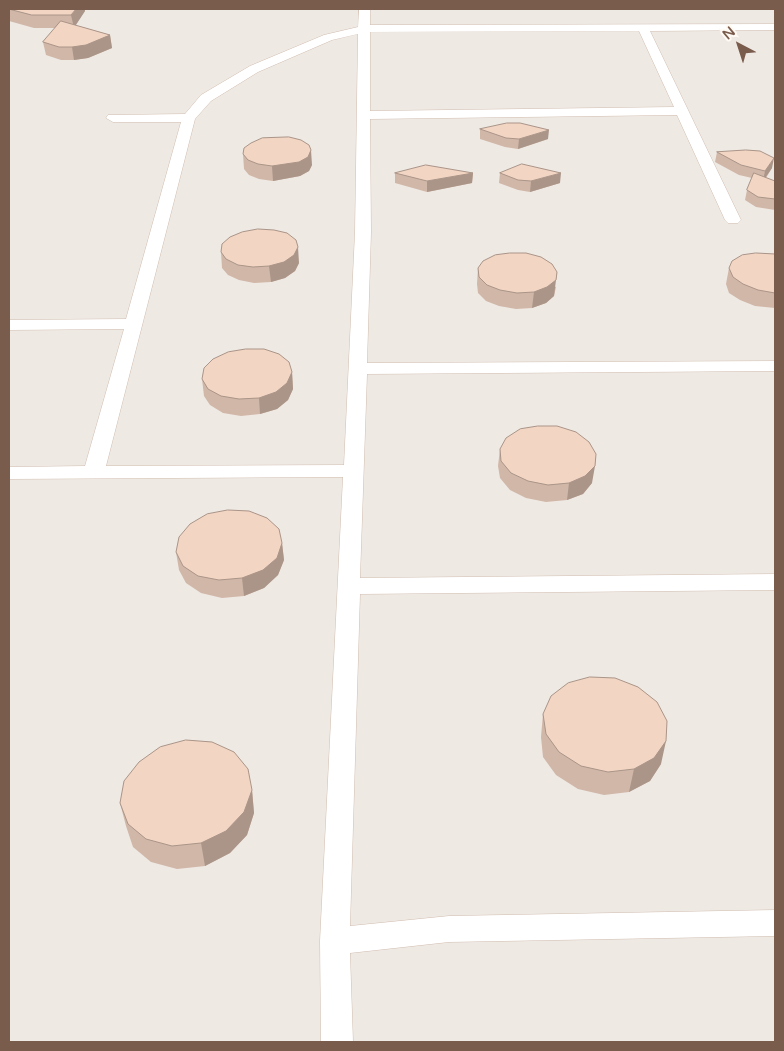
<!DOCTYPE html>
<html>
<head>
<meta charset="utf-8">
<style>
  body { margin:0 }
  #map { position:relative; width:784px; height:1051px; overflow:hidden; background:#fdf6ec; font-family:"Varela Round",sans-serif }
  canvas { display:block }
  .frame { position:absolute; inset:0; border:10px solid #7a5c4d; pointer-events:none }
  .north { position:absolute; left:714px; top:20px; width:50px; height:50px; -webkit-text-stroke:4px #fffaf3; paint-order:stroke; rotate:320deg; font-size:14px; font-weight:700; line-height:20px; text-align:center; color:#7a5c4d }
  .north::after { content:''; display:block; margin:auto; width:18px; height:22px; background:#7a5c4d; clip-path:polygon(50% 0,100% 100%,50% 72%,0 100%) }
</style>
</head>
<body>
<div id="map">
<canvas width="784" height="1051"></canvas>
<div class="frame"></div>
<div class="north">N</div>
</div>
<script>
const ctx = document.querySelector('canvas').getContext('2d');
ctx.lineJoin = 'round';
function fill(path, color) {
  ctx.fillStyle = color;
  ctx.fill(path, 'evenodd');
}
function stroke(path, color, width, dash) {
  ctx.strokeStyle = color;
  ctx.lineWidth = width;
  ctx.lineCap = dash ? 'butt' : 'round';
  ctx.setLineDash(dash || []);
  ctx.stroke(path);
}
fill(new Path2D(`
  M 9,9 L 775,9 L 775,1042 L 9,1042 Z`), '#efe9e4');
const minor = new Path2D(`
  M 359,9 L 370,9 L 370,25 L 775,24 L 775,30 L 650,31 L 741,220 L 738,223 L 728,223 L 725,220 L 677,115 L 370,119 L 371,232 L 367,363 L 775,361 L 775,371 L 367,374 L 360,578 L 775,574 L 775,590 L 360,594 L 350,926 L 449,916 L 775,910 L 775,936 L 449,942 L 350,953 L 353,1042 L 321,1042 L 320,941 L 343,477 L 9,479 L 9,467 L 85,466 L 124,329 L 9,330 L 9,320 L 126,319 L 181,122 L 113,122 L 106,118 L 108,115 L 185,114 L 201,95 L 250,66 L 324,35 L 358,27 ZM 639,31 L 674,107 L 370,111 L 370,32 ZM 358,34 L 355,232 L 344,465 L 106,466 L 195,119 L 211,101 L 258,72 L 332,40 Z`);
stroke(minor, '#d1beb0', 1);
fill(minor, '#fff');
fill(new Path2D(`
  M 9,9 L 85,9 L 85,11 L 75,25 L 110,35 L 112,48 L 88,58 L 74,60 L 61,60 L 46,55 L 43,42 L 55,28 L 34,28 L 9,21 Z
  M 480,129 L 548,139 L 518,149 L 505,147 L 480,139 Z
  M 717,152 L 772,168 L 766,178 L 775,181 L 775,210 L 756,207 L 745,200 L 747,190 L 752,178 L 739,175 L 715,162 Z
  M 243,154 L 312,165 L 309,171 L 300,176 L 273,181 L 259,179 L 249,175 L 244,169 Z
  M 395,173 L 473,173 L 472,183 L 427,192 L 395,183 Z
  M 500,173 L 560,183 L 530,192 L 518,190 L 499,183 Z
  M 221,252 L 299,263 L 295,271 L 285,278 L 271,282 L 254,283 L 239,280 L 228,275 L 222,268 Z
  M 775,254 L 775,308 L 755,306 L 740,300 L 729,293 L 726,284 L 729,268 Z
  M 478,268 L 556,287 L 554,296 L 546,303 L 532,308 L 516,309 L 499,306 L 486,301 L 478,293 L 477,284 Z
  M 292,372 L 293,389 L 288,400 L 277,409 L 260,414 L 241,416 L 223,413 L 210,405 L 204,396 L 202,379 Z
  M 500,449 L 592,483 L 583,494 L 567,500 L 546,502 L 526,498 L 510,490 L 500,478 L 498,466 Z
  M 282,543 L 284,560 L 278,575 L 264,588 L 244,596 L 222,598 L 201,593 L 186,583 L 179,570 L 176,552 Z
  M 543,714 L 661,764 L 650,781 L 629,792 L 604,795 L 578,789 L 556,775 L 543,757 L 541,737 Z
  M 252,790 L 254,813 L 247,835 L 230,853 L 205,866 L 177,869 L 151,862 L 133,847 L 126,826 L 120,803 Z`), '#d1b7a8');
fill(new Path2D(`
  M 76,9 L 85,9 L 85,11 L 74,28 L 71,15 Z
  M 110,35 L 112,48 L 88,58 L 74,60 L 72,47 Z
  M 549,130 L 548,139 L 518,149 L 519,139 Z
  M 311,150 L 312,165 L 309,171 L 300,176 L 273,181 L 272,166 Z
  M 774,158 L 772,168 L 763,181 L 765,171 Z
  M 473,173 L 472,183 L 427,192 L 427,181 Z
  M 561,173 L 560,183 L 530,192 L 531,181 Z
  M 298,247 L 299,263 L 295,271 L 285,278 L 271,282 L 269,266 Z
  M 557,272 L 554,296 L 546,303 L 532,308 L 534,292 Z
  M 292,372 L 293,389 L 288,400 L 277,409 L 260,414 L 259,398 Z
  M 595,466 L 592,483 L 583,494 L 567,500 L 569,483 Z
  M 282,543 L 284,560 L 278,575 L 264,588 L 244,596 L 242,578 Z
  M 666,741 L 661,764 L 650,781 L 629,792 L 634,769 Z
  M 252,790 L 254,813 L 247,835 L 230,853 L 205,866 L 201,843 Z`), '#aa9588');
const building = new Path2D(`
  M 9,9 L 76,9 L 71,15 L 32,15 Z
  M 61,21 L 110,35 L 86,45 L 72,47 L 59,47 L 43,42 Z
  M 507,123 L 520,123 L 549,130 L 519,139 L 506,138 L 480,129 Z
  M 289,137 L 301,140 L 309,145 L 311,150 L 308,157 L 299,162 L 272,166 L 258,164 L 248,160 L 243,154 L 244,148 L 251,143 L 262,138 Z
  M 746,150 L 760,151 L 774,158 L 765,171 L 741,165 L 717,152 Z
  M 522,164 L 561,173 L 531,181 L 518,180 L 500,173 Z
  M 426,165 L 473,173 L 427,181 L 395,173 Z
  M 754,173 L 775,181 L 775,199 L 758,197 L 747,190 Z
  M 258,229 L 274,230 L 287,233 L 296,240 L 298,247 L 294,255 L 284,262 L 269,266 L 253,267 L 238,265 L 226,259 L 221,252 L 222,244 L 230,237 L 242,232 Z
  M 510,253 L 526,253 L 541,257 L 552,264 L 557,272 L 556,280 L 547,287 L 534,292 L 517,293 L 500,290 L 487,285 L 479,277 L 478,268 L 483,261 L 495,255 Z
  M 756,253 L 775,254 L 775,293 L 758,290 L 743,284 L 733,277 L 729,268 L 732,261 L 742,255 Z
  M 246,349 L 264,349 L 279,354 L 289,362 L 292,372 L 287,383 L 276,392 L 259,398 L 239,399 L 221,396 L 208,389 L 202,379 L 204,368 L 213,359 L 228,352 Z
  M 538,426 L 557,426 L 576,432 L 589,442 L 596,454 L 595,466 L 585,476 L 569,483 L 548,485 L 528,481 L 511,473 L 501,461 L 500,449 L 506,438 L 520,429 Z
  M 228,510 L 249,511 L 267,518 L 279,529 L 282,543 L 277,558 L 263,570 L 242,578 L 219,580 L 198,576 L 183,566 L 176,552 L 179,537 L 190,524 L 207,514 Z
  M 590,677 L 615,678 L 638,687 L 657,702 L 667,721 L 666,741 L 654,758 L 634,769 L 608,772 L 581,766 L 559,752 L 546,734 L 543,714 L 551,696 L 568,683 Z
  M 186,740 L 212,742 L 234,752 L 248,769 L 252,790 L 244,812 L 226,831 L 201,843 L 172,846 L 146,839 L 128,824 L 120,803 L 124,781 L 139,762 L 160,747 Z`);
fill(building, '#f3d5c3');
stroke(building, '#aa9588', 1);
</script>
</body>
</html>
